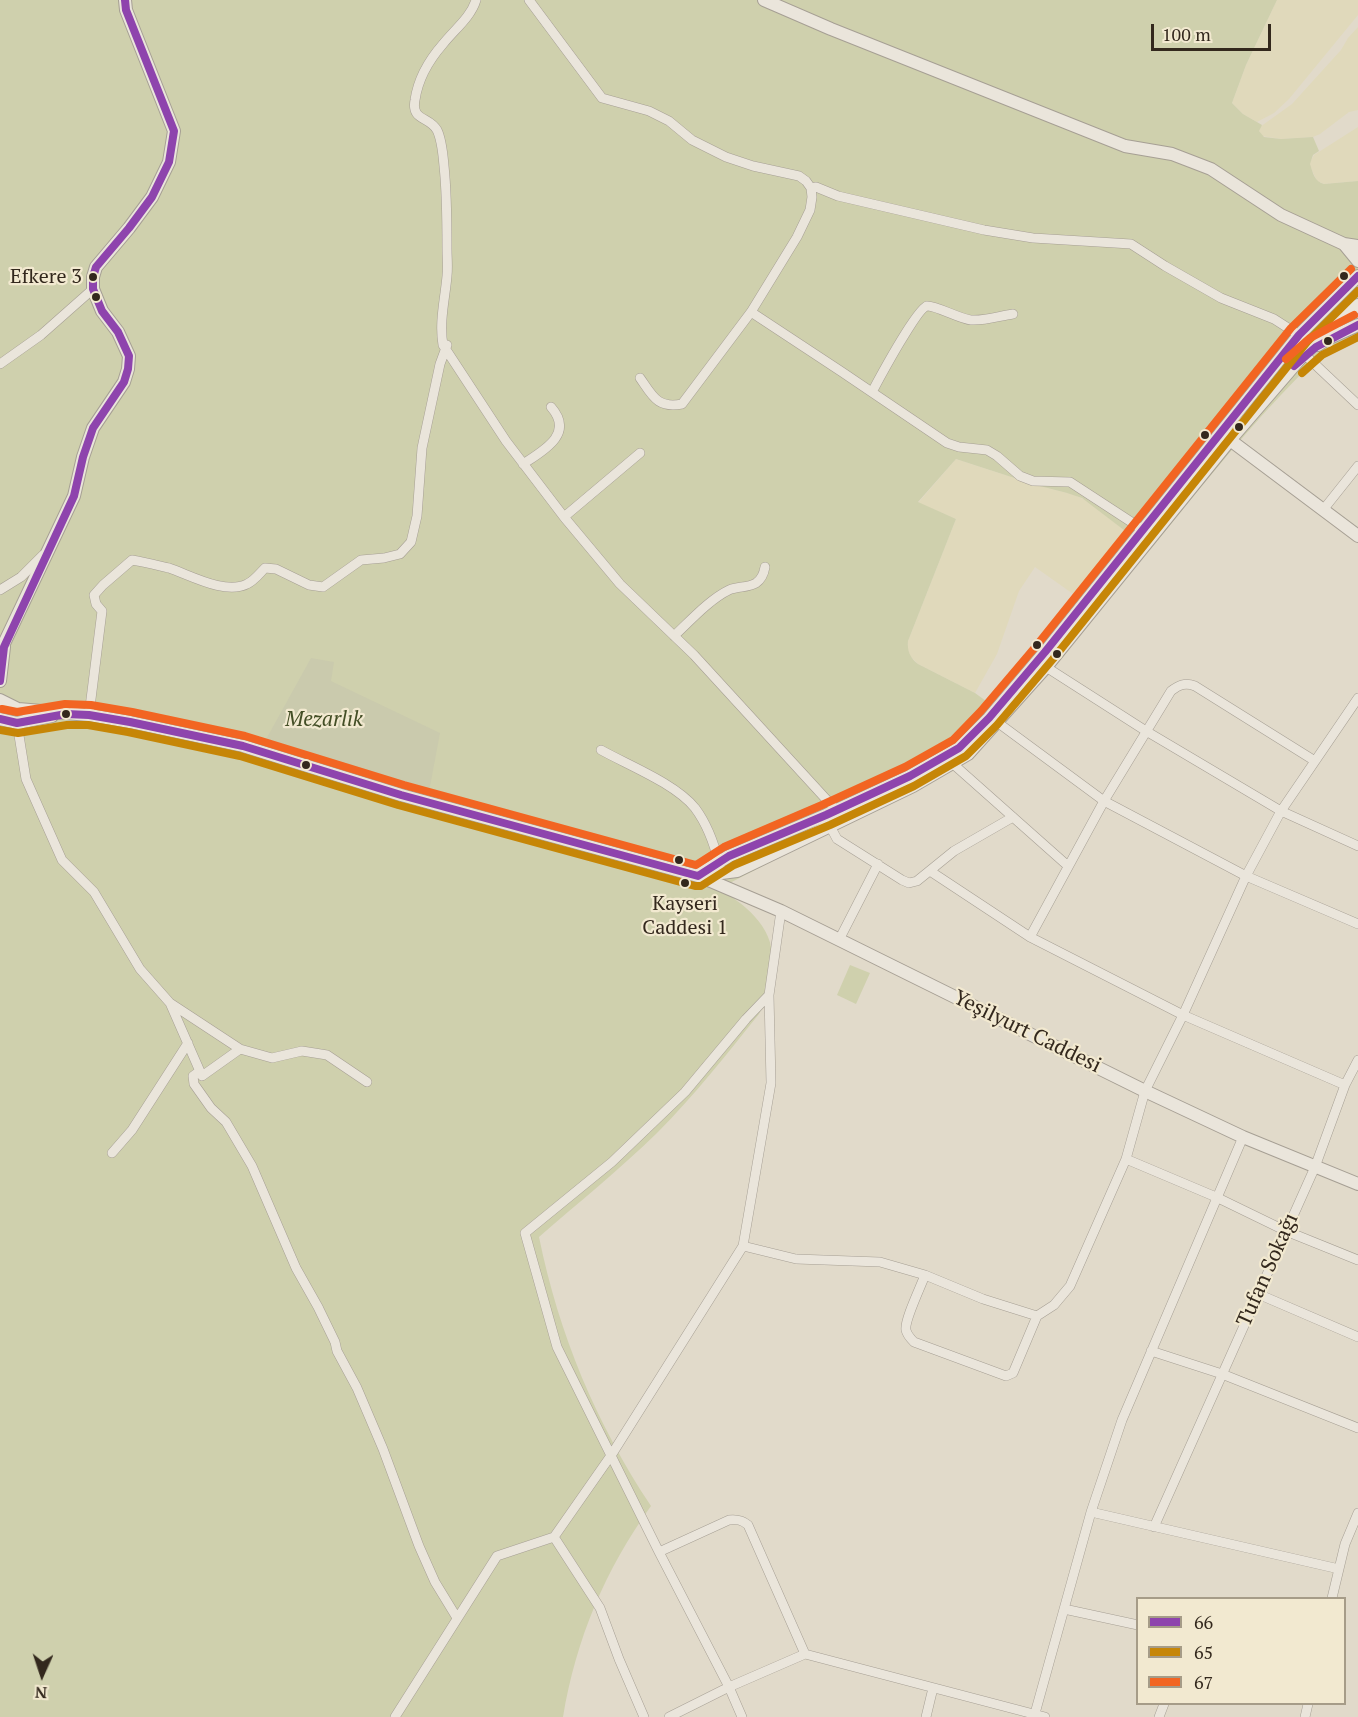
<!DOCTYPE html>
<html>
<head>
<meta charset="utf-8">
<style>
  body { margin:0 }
  #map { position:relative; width:1358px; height:1717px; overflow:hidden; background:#e1daca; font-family:"PT Serif",serif }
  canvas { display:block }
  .legend { position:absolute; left:1136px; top:1597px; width:210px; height:108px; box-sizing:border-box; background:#f2e9d0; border:2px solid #a69c88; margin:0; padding:8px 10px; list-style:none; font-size:18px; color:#33281d }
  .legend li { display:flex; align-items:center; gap:12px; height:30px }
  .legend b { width:30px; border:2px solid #a69c88 }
  .north { position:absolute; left:12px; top:1645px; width:60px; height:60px; -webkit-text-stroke:4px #f2e9d0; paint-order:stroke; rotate:183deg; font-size:16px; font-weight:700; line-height:24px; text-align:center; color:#33281d }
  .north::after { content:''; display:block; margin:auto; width:21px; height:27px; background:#33281d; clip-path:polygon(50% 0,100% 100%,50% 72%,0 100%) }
  .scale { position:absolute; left:1151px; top:24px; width:120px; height:27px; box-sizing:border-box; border:3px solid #33281d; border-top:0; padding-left:8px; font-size:18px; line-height:21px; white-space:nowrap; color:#33281d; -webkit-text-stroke:4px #f2e9d0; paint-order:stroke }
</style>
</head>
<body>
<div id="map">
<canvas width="1358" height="1717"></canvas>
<ul class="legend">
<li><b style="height:8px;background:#8e44ad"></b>66</li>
<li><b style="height:8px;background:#c68607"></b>65</li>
<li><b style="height:8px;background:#f26522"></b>67</li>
</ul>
<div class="north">N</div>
<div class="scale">100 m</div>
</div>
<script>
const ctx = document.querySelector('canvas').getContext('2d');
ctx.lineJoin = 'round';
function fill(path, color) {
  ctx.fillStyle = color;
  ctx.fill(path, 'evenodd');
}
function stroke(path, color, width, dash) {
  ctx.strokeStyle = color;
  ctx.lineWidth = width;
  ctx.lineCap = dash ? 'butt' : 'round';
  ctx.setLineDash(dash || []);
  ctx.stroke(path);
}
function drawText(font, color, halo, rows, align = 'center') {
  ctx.font = font + ' "PT Serif",serif';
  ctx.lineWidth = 4.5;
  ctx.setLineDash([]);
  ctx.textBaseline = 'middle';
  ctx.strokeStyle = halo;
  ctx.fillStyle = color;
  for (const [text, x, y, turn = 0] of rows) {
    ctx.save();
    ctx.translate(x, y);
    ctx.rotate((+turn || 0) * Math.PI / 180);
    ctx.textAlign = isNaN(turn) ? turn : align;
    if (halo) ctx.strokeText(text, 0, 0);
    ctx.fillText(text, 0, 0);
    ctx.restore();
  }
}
fill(new Path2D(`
  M 1277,0 L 1358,0 L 1358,15 L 1289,99 L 1274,113 L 1257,122 L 1243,114 L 1232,103 L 1246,65 Z
  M 1358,27 L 1358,110 L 1349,112 L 1320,134 L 1313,137 L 1281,139 L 1262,136 L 1259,131 L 1260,127 L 1292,104 L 1341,50 L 1348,38 Z
  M 1358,127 L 1358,181 L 1324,184 L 1317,181 L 1309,164 L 1314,155 Z
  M 956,459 L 1036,485 L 1075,495 L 1089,502 L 1126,531 L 1076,596 L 1035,567 L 1019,591 L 997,654 L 975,693 L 918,664 L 910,656 L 908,649 L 908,641 L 956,519 L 918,503 Z`), '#e0d9bb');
fill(new Path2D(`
  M 0,0 L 1277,0 L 1246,65 L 1232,103 L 1243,114 L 1262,125 L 1259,131 L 1264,137 L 1281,139 L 1313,137 L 1319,151 L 1313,155 L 1310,164 C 1313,173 1314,181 1324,184 L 1358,181 L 1358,334 C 1323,349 1305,370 1280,396 C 1234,445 1192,498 1150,550 L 1082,498 L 1067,493 L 1036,485 L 956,459 L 918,502 L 956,519 L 908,641 C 907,650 910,658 918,664 L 975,693 L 1008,717 L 888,802 L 718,889 C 743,902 774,927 772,959 C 772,967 769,975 768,982 C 766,994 765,1004 759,1014 C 726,1055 694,1096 657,1133 C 619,1170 578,1203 539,1237 C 559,1335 596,1423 651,1506 C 605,1570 576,1639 563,1717 L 0,1717 Z
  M 850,965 L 870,973 L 856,1004 L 837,995 Z`), '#cfd0ad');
fill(new Path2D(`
  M 311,658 L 334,662 L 331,681 L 440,733 L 429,792 L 351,770 L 264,743 Z`), '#cacaad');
const minor = new Path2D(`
  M 476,0 C 471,17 454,30 443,44 C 429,60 418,79 415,100 C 411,121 429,116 437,130 C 442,140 443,155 444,166 C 447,194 447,221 447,249 C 447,258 448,267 447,276 C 445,299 439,322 443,345 L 506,441 L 564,517 L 620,584 L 694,655 L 836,810
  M 529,0 L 602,98 L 649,111 L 669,121 L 692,140 L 726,157 L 753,166 L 799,176 L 806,181 L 811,188 L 812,197 L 810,210 L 797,237 L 751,312 L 682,404 C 657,409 652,395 640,378
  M 811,188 L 816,187 L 838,196 L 984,230 L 1033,238 L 1131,244 L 1165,266 L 1221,298 L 1274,319 L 1299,335
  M 751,312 L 842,372 L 947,443 L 959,447 L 987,450 L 997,456 L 1020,476 L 1033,481 L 1070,482 L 1142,529
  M 1304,354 L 1358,405
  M 0,364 L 41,335 L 93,289
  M 872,392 C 879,379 917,308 927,306 C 935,305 960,319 971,320 C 985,321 999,316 1013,314
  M 523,464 C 543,451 575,434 551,407
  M 1323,510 L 1358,466
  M 564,517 L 640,453
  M 0,590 L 21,577 L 43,555
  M 674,636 C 690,621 710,599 729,590 C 738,586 748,588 756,583 C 762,579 764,573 765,567
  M 1046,667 L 1146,731 L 1281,811 L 1358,846
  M 89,715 L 102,611 L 96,604 L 94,595 L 103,585 L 132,560 C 144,562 156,565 169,568 C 190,575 225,595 247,584 C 254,581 259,574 265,568 L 276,569 L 309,585 L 323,587 L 361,560 L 384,558 L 400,554 L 411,542 L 417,516 L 422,448 L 440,364 L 447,345
  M 997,722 L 1104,801 L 1246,876 L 1358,924
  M 17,723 L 26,779 L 62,860 L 94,892 L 140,969 L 170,1003 L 240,1049 L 272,1058 L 302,1051 L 327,1055 L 367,1082
  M 601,750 C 628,765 676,784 695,808 C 707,824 714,843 719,863
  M 952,763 L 1068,866
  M 830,826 L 837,839 L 902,880 L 909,883 L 917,881 L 954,851 L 1013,817
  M 930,871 L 1030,937 L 1183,1015 L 1345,1085
  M 1030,937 L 1104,801 L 1171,691 C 1179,685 1185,682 1195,686 L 1315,761
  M 839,940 L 878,864
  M 170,1003 L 202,1076 L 240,1049
  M 200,1071 L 193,1076 L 194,1084 L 211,1108 L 226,1122 L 252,1166 L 296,1268 L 318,1307 L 335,1342 L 337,1351 L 357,1388 L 383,1449 L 419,1546 L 435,1582 L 457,1618
  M 112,1153 L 132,1130 L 188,1043
  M 1126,1159 L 1216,1197 L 1286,1231 L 1358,1260
  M 743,1246 L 796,1259 L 880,1262 L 925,1275 L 983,1299 L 1037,1316
  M 925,1275 C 921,1286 904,1321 906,1330 C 907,1335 910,1338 914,1342 L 1006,1376 L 1013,1373 L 1037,1316 L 1054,1305 L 1070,1286 L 1126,1159 L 1145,1091 L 1183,1015 L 1246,876 L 1281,811 L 1358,698
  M 1258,1294 L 1358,1337
  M 1151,1351 L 1222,1374 L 1358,1428
  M 1091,1512 L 1339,1569
  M 1154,1527 L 1315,1167 L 1345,1085 L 1358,1060
  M 554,1537 L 600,1608 L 619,1659 L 644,1717
  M 659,1552 L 729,1520 C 737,1519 742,1520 748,1525 L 805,1654
  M 1332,1598 L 1345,1544 L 1358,1513
  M 1064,1609 L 1138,1625
  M 395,1717 L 497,1556 L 554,1537 L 612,1454 L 743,1246 L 771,1083 L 769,995
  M 669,1717 L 729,1687 L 805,1654 L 1045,1717
  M 742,1717 L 729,1687 L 659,1552 L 557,1347 L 525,1233 L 612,1162 L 685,1092 L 746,1019 L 769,995 L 781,911
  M 926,1717 L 933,1688
  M 1034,1717 L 1091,1512 L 1122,1420 L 1243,1137
  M 1159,1717 L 1164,1704
  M 1305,1717 L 1308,1704`);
const tertiary = new Path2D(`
  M 764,0 L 831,29 L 1125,146 L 1172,154 L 1211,169 L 1281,215 L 1344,244 L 1358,246
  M 1344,244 L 1358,261
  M 1318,345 L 1327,339 L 1358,325
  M 1230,440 L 1358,536
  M 0,652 L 74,496 L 83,457 L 93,428 L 124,382 L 128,369 L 129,356 L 118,332 L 102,311 L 93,289 L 93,277 L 96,267 L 129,228 L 152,197 L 169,162 L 174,131 L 126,10 L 125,0
  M 0,681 L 4,647
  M 0,700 L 18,709 L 89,715 L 130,722 L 243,746 L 401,795 L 698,876 L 737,871 L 913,786 L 968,754 L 1046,667 L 1230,440 L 1304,354 L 1328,328 L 1358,305
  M 0,719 L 17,723 L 52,716
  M 701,873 L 729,856 L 826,815 L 910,776 L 959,748 L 989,718 L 1045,652 L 1299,335 L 1358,276
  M 699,876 L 781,911 L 1145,1091 L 1243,1137 L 1358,1184`);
stroke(minor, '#a69f94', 10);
stroke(tertiary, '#a69f94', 14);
stroke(minor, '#eae5db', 9);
stroke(tertiary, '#eae5db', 12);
stroke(new Path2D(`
  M 1294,366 L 1316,347 L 1358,325
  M 0,681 L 4,647 L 74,496 L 83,457 L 93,428 L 124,382 L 128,369 L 129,356 L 118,332 L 102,311 L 93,289 L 93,277 L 96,267 L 129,228 L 152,197 L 169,162 L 174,131 L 126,10 L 125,0
  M 0,719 L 17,723 L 66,714 L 89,715 L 130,722 L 243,746 L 401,795 L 698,876 L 729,856 L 826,815 L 910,776 L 959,748 L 989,718 L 1045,652 L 1299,335 L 1358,276`), '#8e44ad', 8);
stroke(new Path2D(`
  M 1302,373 L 1322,355 L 1358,337
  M 0,730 L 18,733 L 67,725 L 88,725 L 128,732 L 240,756 L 398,805 L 695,886 L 701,886 L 734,865 L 830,825 L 914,786 L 966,756 L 997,725 L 1053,659 L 1307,342 L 1358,291`), '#c68607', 8);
stroke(new Path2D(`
  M 1286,359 L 1310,338 L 1354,315
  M 2,709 L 17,712 L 65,704 L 91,705 L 132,712 L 245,736 L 404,785 L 696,865 L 724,847 L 822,805 L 905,767 L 953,740 L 981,711 L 1037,645 L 1291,328 L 1351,269`), '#f26522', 8);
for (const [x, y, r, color] of [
  [1344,276,5,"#33281d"],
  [93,277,5,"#33281d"],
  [96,297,5,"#33281d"],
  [1328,341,5,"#33281d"],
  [1239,427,5,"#33281d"],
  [1205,435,5,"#33281d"],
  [1037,645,5,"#33281d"],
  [1057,654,5,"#33281d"],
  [66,714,5,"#33281d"],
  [306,765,5,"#33281d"],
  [679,860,5,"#33281d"],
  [685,883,5,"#33281d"]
]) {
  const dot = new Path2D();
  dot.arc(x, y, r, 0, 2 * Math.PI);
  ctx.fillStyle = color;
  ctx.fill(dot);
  stroke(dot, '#f2e9d0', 2);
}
drawText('20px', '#33281d', '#f2e9d0', [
  ["Efkere 3",82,277],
  ["Kayseri",685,904,"center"],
  ["Caddesi 1",685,928,"center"]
], 'right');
drawText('italic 21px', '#434e25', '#f2e9d0', [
  ["Mezarlık",324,720]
]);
drawText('21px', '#33281d', '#f2e9d0', [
  ["Yeşilyurt Caddesi",1027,1032,26],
  ["Tufan Sokağı",1268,1270,-66]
]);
</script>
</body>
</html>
